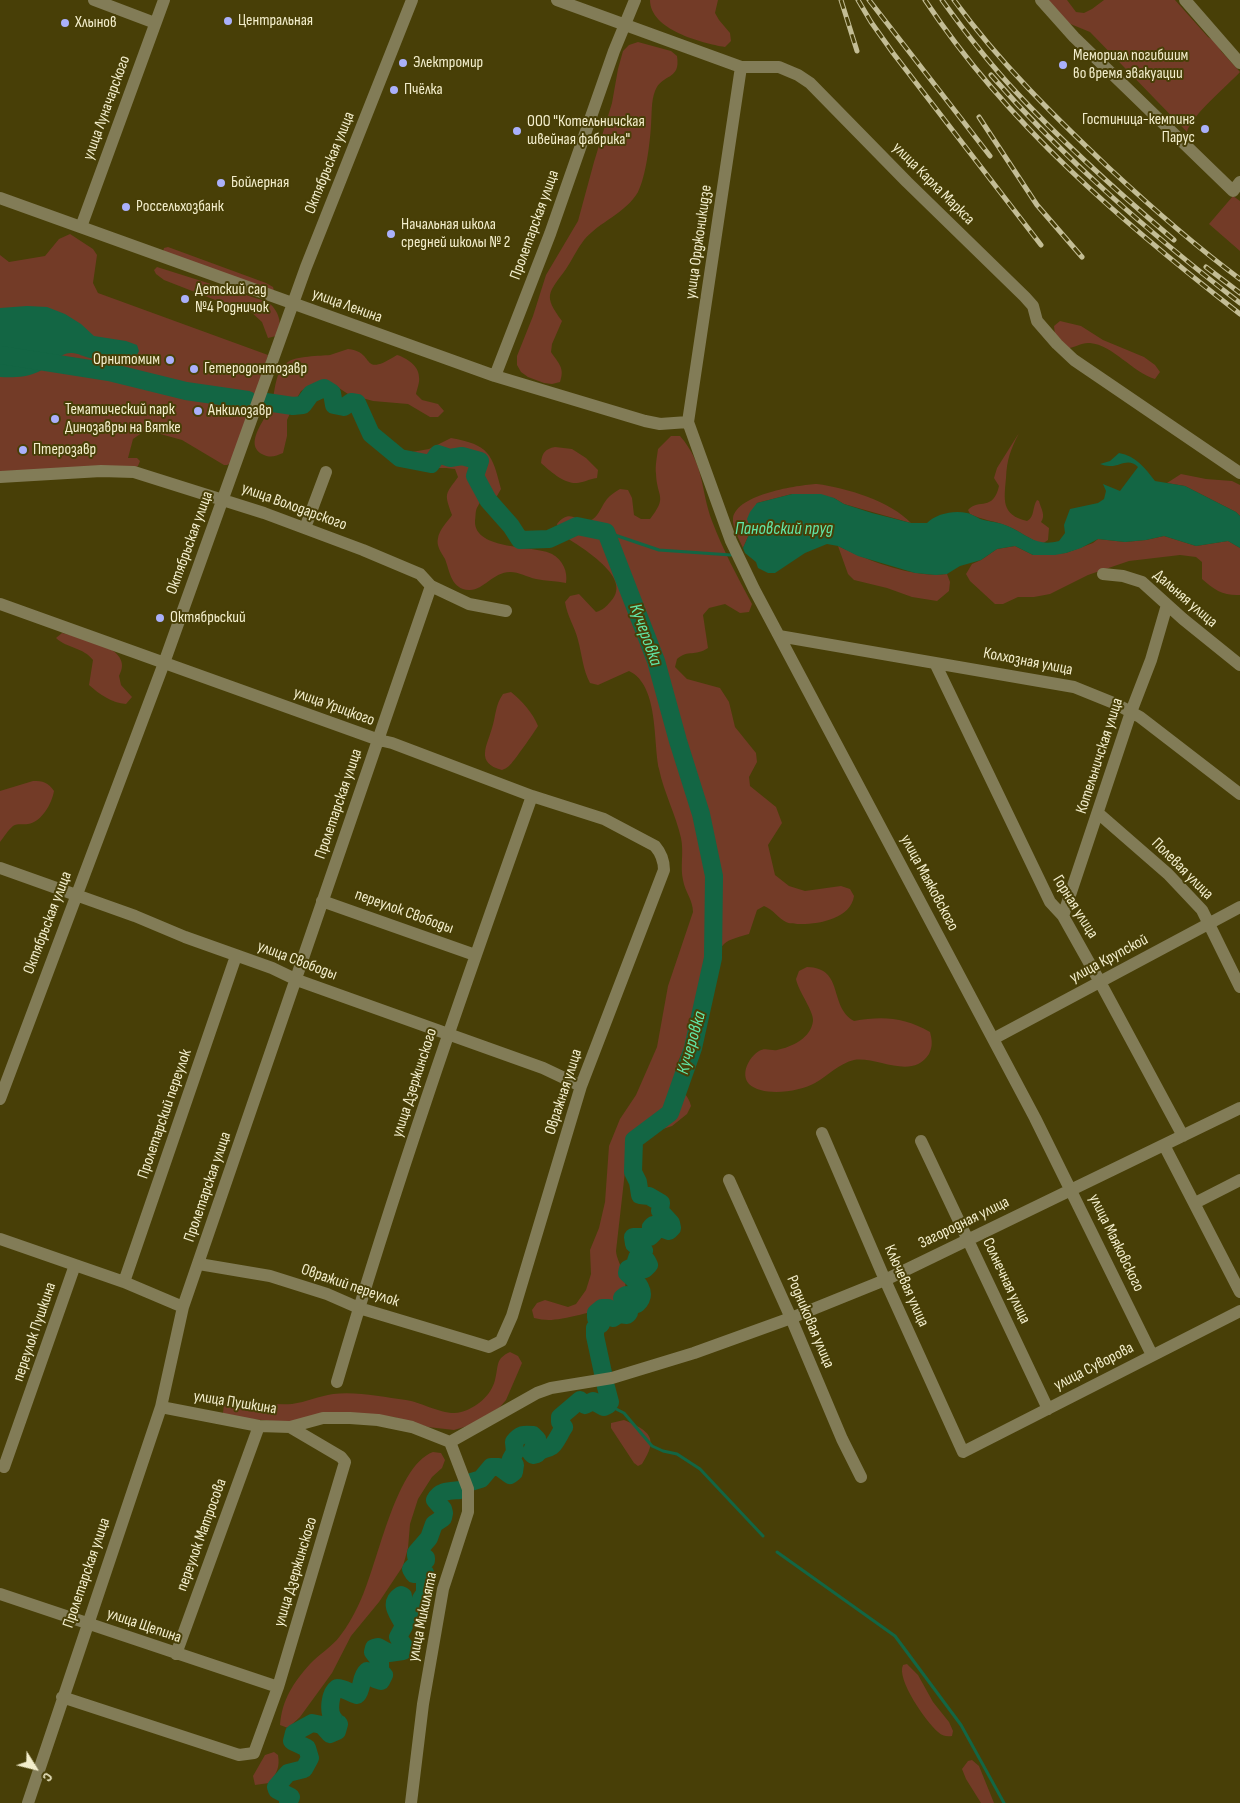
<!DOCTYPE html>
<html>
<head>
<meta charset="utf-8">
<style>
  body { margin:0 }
  #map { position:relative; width:1240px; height:1803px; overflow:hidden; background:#483f07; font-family:"Sofia Sans Condensed",sans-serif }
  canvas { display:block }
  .north { position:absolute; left:10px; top:1743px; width:50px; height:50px; -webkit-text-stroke:4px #483f07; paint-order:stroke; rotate:126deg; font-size:14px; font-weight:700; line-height:20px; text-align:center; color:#f3eecc }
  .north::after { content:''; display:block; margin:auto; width:18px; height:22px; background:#f3eecc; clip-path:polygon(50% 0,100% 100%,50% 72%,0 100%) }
</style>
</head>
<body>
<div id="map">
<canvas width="1240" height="1803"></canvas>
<div class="north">С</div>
</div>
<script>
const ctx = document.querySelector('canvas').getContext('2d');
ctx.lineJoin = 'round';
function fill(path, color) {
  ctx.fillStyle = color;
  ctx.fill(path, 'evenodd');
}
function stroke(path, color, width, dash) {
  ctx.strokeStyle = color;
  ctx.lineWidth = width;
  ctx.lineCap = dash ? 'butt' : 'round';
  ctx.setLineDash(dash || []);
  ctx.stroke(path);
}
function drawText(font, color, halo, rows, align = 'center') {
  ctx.font = font + ' "Sofia Sans Condensed",sans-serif';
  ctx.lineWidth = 4;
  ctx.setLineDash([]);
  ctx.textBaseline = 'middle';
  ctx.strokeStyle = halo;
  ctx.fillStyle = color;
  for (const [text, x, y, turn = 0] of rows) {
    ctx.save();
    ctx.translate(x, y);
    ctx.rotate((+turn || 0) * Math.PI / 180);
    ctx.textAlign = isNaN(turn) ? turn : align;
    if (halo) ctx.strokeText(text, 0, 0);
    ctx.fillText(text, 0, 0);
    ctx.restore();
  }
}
fill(new Path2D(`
  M 650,0 L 718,0 L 715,13 L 719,20 L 730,33 L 731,41 L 725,47 C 702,43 650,30 650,0 Z
  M 1044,0 L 1067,0 L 1076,12 L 1084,13 L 1092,9 L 1104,0 L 1175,0 L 1208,37 L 1216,42 L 1221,51 L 1240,72 C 1228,85 1190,117 1187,132 L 1090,32 L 1068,23 Z
  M 638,42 L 671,51 L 677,56 C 681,81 662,73 655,91 C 651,101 652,114 651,125 C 650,143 646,176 638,192 C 626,213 599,222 584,240 C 577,249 572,260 566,269 C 548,294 543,295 562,321 L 552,344 L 551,352 C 559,364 565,368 560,382 L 552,384 L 544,383 L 528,377 L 521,372 L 517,365 L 517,356 L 533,316 L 546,275 L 578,221 L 594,162 L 612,103 L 618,69 L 623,51 L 629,45 Z
  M 1233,196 L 1240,201 L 1240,251 L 1209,224 Z
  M 70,234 L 93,249 L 97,255 L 93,283 L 98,293 L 268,355 L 233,462 L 227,465 L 224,465 L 182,440 L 146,430 L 133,439 L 128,458 L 137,458 L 140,461 L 138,466 L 130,470 L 0,471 L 0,255 L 9,262 L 45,256 L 59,239 Z
  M 168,247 L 266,283 L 273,287 L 274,291 L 163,252 L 164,248 Z
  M 157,267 L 268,302 C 278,310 284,324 276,336 L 268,338 L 262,322 L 250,311 L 228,305 L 164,280 L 156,274 L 154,270 Z
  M 1060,321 L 1081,326 L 1103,340 L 1144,357 L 1155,365 L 1160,372 L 1155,379 C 1132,372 1113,345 1090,343 C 1082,342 1075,348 1067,348 L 1055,335 L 1054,326 Z
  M 348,349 C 377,352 359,379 397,355 C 407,358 419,366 419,377 C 420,382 417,389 416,394 L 422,400 L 438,404 L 444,411 L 438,417 L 430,417 L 408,404 L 373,401 L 348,394 L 333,384 L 316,383 L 301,391 L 297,398 L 287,420 L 287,436 L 283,453 C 276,456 271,458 264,455 C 241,445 268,417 271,405 C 276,391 274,371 288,362 C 295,356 320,356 330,355 C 336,353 342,351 348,349 Z
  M 1019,433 C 1010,451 1007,459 1006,478 C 1004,500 1001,515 1027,521 C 1035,517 1032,507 1037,500 L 1039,501 C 1041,509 1046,515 1041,522 L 1049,528 L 1048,540 L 1042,544 C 1030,540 1020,531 1007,526 C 995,521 982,520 970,514 L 968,510 C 979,498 993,512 999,486 L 994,478 L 997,468 Z
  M 671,436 L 680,436 C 705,465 700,488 712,521 C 723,550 737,576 752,604 L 749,612 L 740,613 L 725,604 L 709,608 L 703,615 L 708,648 C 694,657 689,649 677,659 L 675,667 L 687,679 L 720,688 L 729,702 L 735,727 L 756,753 L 757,762 L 749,777 L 750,786 L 776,807 L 782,823 L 768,845 L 775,875 L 789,886 L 805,891 L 841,886 L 850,889 L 854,896 C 851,919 817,925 797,924 C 794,923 789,924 786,922 C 779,919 774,910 764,906 L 757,910 L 749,934 C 742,936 729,939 724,944 C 707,960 713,997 705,1018 C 697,1040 675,1051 676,1076 C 677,1087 689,1095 691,1106 L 687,1114 L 672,1126 L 663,1129 L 645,1128 L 638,1133 L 627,1154 L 616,1251 C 617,1264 630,1277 624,1291 C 622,1296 614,1303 610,1305 C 599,1311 562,1320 549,1320 C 544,1320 539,1319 534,1318 L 532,1310 L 537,1303 L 545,1300 L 568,1307 L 576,1304 L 586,1290 L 591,1274 L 590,1250 L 599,1228 L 605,1202 L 609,1146 L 620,1119 L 636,1095 L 657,1047 L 668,986 L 693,912 C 693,900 685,892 683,880 C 680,867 684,852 681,838 C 676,815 664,793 659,769 C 653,742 659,685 629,671 L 598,685 L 590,683 C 583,670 582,655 578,640 C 575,627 567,616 565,602 L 570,596 L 579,594 L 596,612 C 603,610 606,607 611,601 C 635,576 575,544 558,532 L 557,524 C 572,505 579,528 593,519 C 599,515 602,505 607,499 C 610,495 615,492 620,489 L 628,490 L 632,498 L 634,515 L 641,519 L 650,519 C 668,496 657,498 656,474 C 655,466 657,457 658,449 Z
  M 451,438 C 489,445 492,453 501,489 L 497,496 C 488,496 482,497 478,506 C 475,510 476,515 475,521 C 474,551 536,545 552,554 C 563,560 568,572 566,583 C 556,581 546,581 536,579 C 527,577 519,572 510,572 C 493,572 483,591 469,590 C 451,589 450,572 445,559 C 441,552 436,546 438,538 C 439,530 448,521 452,515 C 444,493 445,495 458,477 L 455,469 L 446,468 L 420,468 L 411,460 L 412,452 L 429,449 Z
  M 555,447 L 572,449 L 586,458 L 598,470 L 597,478 C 589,479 582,483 577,483 C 564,484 550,471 541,463 C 542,453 545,449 555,447 Z
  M 1181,474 L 1206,479 L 1232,481 L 1240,485 L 1240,516 L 1236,512 L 1185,486 L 1167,483 Z
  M 817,484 C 847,488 890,501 911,523 L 844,504 L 834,498 L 792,494 L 757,503 L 750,524 L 751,530 L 743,548 C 739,539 732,527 733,518 C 737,494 798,485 817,484 Z
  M 1164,536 L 1196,546 L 1228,541 L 1240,548 L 1240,595 C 1224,596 1214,590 1202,579 L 1202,562 L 1196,557 L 1180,555 L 1129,561 L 1088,575 L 1050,594 L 1034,597 L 1018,597 L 1003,604 L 995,604 L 970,581 L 966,574 L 972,564 L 981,560 L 997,549 L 1015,546 L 1033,555 L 1066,553 L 1093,543 L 1098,539 L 1125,542 L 1146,540 Z
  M 838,546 C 869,561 912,578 947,574 L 950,582 L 949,591 L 937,601 L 912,597 L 887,588 L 854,580 L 848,574 Z
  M 62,633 C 81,638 136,647 119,676 L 121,685 L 132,697 L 126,704 C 112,703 99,694 89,685 L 93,660 C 83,647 68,649 56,638 Z
  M 511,692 C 522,701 533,713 538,726 C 535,731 513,763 509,766 C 507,768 504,769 502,770 C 475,763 487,746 492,728 C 496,716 495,705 503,694 Z
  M 33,781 C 43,781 48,782 54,791 C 52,803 42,822 28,824 C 23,825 18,823 13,826 C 8,830 4,837 0,842 L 0,791 Z
  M 807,967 C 845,968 828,1006 854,1021 C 882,1016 904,1017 930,1032 C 932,1040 933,1046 929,1054 C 912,1081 877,1056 854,1060 C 840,1063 827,1076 815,1083 C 800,1092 762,1097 749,1084 C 740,1074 749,1057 759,1051 C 765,1047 771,1051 777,1050 C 792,1047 811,1038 813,1021 C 814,1011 798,991 796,979 L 799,971 Z
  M 510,1352 L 518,1356 L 522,1363 L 506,1400 L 500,1407 L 471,1425 L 454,1430 L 428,1427 L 394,1417 L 340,1413 L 293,1423 L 231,1417 L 223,1413 L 224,1404 C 247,1398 269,1406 292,1404 C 306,1402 319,1396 333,1394 C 356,1391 383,1397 406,1400 C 421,1402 446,1417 461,1412 C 476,1408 491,1396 495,1380 C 499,1365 495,1359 510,1352 Z
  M 624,1420 C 650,1431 659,1438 642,1464 L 638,1466 L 634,1463 L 611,1428 L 611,1423 Z
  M 433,1452 L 441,1453 L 445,1460 L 442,1468 L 432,1477 L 418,1499 L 410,1524 L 408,1548 L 403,1566 L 379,1602 L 351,1636 L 332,1673 L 300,1717 L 288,1728 L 280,1725 C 282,1700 293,1683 310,1664 C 319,1654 332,1647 340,1636 C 347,1627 353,1616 358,1606 C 377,1570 394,1466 433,1452 Z
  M 907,1664 L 918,1675 L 933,1702 L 949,1722 L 953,1731 L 952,1736 C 947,1737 942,1736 938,1732 C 926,1722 896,1679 903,1665 Z
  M 274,1752 L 278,1755 C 280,1767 277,1773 269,1783 L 255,1785 L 253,1776 L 265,1755 Z
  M 972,1760 L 979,1766 L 994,1803 L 981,1803 L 966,1779 L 962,1769 L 968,1761 Z`), '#733b27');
fill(new Path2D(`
  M 27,306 L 47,307 L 65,314 L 81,324 L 94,336 L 126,341 L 137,345 L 139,351 L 137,355 C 123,359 105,360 90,358 C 84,357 78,353 72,353 C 60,352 49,367 38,372 C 27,377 13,378 0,377 L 0,308 Z
  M 1119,453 C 1136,456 1145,468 1155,481 L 1185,486 L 1236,512 L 1240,516 L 1240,548 L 1228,541 L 1196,546 L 1164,536 L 1146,540 L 1125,542 L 1098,539 L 1081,548 L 1066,553 L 1055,555 L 1033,555 L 1015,546 L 997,549 L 981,560 L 960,566 L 947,574 L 936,575 L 915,573 L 858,556 L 838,546 L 827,544 L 805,553 L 775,573 L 768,573 L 758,568 L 756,562 L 745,553 L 743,548 L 751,530 L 747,519 L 750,512 L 757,503 L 792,494 L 821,494 L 834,498 L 844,504 L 872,513 L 911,523 L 927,523 C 936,514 953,510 967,513 C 973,514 978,519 984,520 C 993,522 1002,523 1010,527 C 1029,536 1037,547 1059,541 L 1065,533 L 1064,525 L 1070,509 L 1098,503 L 1104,499 L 1106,491 L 1103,484 L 1120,491 L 1138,467 C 1128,457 1120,467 1109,466 C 1106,466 1103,465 1100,464 L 1110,461 Z`), '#136644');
stroke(new Path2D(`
  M 606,532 L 659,550 L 731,555
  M 608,1405 L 624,1413 L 652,1446 L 663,1451 L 677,1454 L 700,1469 L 763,1536
  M 777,1552 L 895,1636 L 961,1725 L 1004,1803`), '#136644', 3);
stroke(new Path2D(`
  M 0,355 L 109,372 L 186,391 L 248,400
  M 266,402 L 293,406 L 303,405 L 311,394 L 324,388 L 332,393 L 334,405 L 344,407 L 351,402 L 357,403 L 371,434 L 400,458 L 431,464 L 438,454 L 450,458 L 462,456 L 480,461 L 475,476 L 488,500 L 511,526 L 520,540 L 549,539 L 577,526 L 606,532 L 656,661 L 678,741 L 701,814 L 714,876 L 713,958 L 693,1048 L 670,1113 L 634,1140 L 633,1172 L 638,1182 L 640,1195 L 649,1196 L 661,1203 L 660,1211 L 671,1223 L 672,1228 L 669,1231 L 653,1225 L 651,1227 L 654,1233 L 650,1237 L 633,1237 L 634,1244 L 644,1251 L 643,1254 L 637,1258 L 636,1261 L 640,1262 L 647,1261 L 649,1265 L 645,1269 L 641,1270 L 634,1266 L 628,1269 L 627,1273 C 636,1281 649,1292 637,1304 C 632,1301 633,1295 626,1295 L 622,1298 L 626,1305 L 629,1308 L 629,1313 L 627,1315 L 619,1314 L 613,1318 L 608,1308 L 602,1308 L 596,1313 L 596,1318 L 601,1324 L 595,1328 L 595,1336 L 603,1373
  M 471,1482 L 481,1479 L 491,1467 L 499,1467 L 510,1475 L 514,1472 L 515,1465 L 511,1459 L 515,1452 L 514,1442 C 520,1434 524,1434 533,1435 L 537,1439 L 531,1453 L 533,1455 L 537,1454 C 541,1448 546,1450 552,1446 C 557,1441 560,1433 564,1427 L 560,1422 L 560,1417 L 580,1400 L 585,1405 L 593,1401 L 604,1407 L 608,1405 L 610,1402 L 606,1387
  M 288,1803 L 291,1797 L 277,1790 L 276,1787 L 288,1773 L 304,1769 L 310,1758 L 307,1748 L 292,1741 L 294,1733 L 312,1723 L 322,1725 L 330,1734 L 337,1731 L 339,1724 C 338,1724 333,1719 333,1718 C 328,1711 330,1693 337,1688 C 345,1688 349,1693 357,1695 C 363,1688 360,1677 367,1671 L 372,1673 L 375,1679 L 381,1681 L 384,1675 L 380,1671 L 380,1661 L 373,1652 L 374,1648 L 378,1647 L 389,1653 L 403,1651 L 404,1646 L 398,1637 L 404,1626 C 400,1615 387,1604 401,1595 L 403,1596 L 403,1605 L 412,1616 L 418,1613 L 421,1599 L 425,1593 L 425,1573 L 420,1570 L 414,1574 L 411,1569 L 416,1564 L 426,1560 L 426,1558 L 416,1556 L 416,1553 L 429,1538 L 434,1524 L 443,1518 L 444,1513 L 443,1509 L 435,1500 C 440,1490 451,1491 460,1490`), '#136644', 18);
stroke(new Path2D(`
  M 94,0 L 155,23
  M 557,0 L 741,67 L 779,67 L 798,75 L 810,83 L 907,182 L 1025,297 L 1033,306 L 1037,321 L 1057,344 L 1074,360 L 1240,473
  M 1041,0 L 1074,37 L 1233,191 L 1240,182
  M 1185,0 L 1240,63
  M 741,67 L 688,422 L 731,541 L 754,589 L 1035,1118 L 1152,1355
  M 0,198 L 495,376 L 645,421 L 660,424 L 688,422
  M 81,227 L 164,0
  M 495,376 L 550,234 L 614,51 L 635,0
  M 0,477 L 101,471 L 134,472 L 264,513 L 363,550 L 420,574 L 431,586 L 469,604 L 506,611
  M 305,528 L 326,472
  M 1103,574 L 1123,576 L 1142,582 L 1183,619 L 1240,665
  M 0,604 L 379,740 L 392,743 L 532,796 L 604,819 L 655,846 C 661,853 664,860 664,870 L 581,1086 L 512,1316 L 501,1341 L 489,1347 L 359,1308 L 327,1294 L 270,1276 L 199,1264
  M 779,636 L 1074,687 L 1116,704 L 1140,717 L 1240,794
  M 935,663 L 1050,902 L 1063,916 L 1100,982 L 1183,1136
  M 1098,813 L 1168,874 L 1202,910 L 1240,987
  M 0,868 L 135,916 L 185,937 L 272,968 L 297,980 L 543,1068 L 581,1086
  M 322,901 L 475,955
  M 1063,916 L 1131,712 L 1151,660 L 1167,605
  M 993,1039 L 1240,907
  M 0,1099 L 164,663 L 306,267 L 412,0
  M 822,1133 L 885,1280 L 963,1452 L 1240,1311
  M 921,1141 L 1048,1409
  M 1164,1145 L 1240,1292
  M 729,1180 L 791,1318 L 842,1439 L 861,1477
  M 1195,1203 L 1240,1180
  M 0,1239 L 124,1282 L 183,1307
  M 124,1282 L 236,956
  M 337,1382 C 395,1184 463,990 532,796
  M 161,1407 L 259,1426 L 290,1427 L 323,1418 L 350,1418 L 378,1420 L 412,1427 L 450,1442
  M 450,1442 L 537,1393 L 551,1388 L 612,1378 L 694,1353 L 791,1318 L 885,1280 L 1240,1108
  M 4,1467 L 75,1265
  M 0,1594 L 278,1687
  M 176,1654 L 259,1426
  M 62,1697 L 239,1755 L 254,1753 L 278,1687 L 345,1462 L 341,1457 L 290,1427
  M 28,1803 L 161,1407 L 183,1307 L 431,586
  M 411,1803 L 423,1704 L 443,1589 L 468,1512 L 468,1489 L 450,1442`), '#827c57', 12);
const rail = new Path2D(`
  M 841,0 L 857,51
  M 858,0 L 871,22 L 893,53 L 1041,245
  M 869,0 L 990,156
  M 925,0 C 1008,125 1123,223 1240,314
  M 942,0 C 965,32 989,63 1016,92 C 1065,145 1119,193 1174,240
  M 954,0 C 999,62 1054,116 1109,168 C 1151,207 1194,245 1240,279
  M 991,75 C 1065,160 1151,234 1240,303
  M 979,117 L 1037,205 L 1082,257
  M 1206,267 L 1240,293`);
stroke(rail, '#c3bd95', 5);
stroke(rail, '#483f07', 3, [9]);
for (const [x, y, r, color] of [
  [228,21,5,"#aab0fb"],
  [65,23,5,"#aab0fb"],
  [403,63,5,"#aab0fb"],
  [1063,65,5,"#aab0fb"],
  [394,90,5,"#aab0fb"],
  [1205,129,5,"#aab0fb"],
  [517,131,5,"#aab0fb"],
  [221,183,5,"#aab0fb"],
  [126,207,5,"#aab0fb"],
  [391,234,5,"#aab0fb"],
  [185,299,5,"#aab0fb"],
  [170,360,5,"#aab0fb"],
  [194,369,5,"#aab0fb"],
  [198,411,5,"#aab0fb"],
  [55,419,5,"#aab0fb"],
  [23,450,5,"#aab0fb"],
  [160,618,5,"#aab0fb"]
]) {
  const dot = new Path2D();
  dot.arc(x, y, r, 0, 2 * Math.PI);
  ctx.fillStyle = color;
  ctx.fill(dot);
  stroke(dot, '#483f07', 2);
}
drawText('16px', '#f3eecc', '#483f07', [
  ["Центральная",238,21],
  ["Хлынов",75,23],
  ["Мемориал погибшим",1073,56],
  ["во время эвакуации",1073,74],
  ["Электромир",413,63],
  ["Пчёлка",404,90],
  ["Гостиница-кемпинг",1195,120,"right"],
  ["Парус",1195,138,"right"],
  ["ООО \"Котельничская",527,122],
  ["швейная фабрика\"",527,140],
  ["Бойлерная",231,183],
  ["Россельхозбанк",136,207],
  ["Начальная школа",401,225],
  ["средней школы № 2",401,243],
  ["Детский сад",195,290],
  ["№4 Родничок",195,308],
  ["Орнитомим",160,360,"right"],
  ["Гетеродонтозавр",204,369],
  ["Тематический парк",65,410],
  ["Динозавры на Вятке",65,428],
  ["Анкилозавр",208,411],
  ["Птерозавр",33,450],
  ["Октябрьский",170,618]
], 'left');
drawText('16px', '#f3eecc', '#483f07', [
  ["улица Луначарского",107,108,-70],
  ["Октябрьская улица",330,163,-68],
  ["улица Карла Маркса",933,184,45],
  ["Пролетарская улица",535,225,-70],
  ["улица Орджоникидзе",699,242,-82],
  ["улица Ленина",347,306,20],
  ["улица Володарского",294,507,20],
  ["Октябрьская улица",190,543,-70],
  ["Дальняя улица",1185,599,41],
  ["Колхозная улица",1028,662,11],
  ["улица Урицкого",334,707,20],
  ["Котельничская улица",1100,756,-72],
  ["Пролетарская улица",339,804,-71],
  ["Полевая улица",1182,869,45],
  ["улица Маяковского",929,883,62],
  ["Горная улица",1075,907,58],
  ["переулок Свободы",404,912,20],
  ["Октябрьская улица",48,923,-69],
  ["улица Крупской",1109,959,-28],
  ["улица Свободы",297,961,21],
  ["улица Дзержинского",415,1083,-72],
  ["Овражная улица",564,1092,-72],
  ["Пролетарский переулок",165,1114,-71],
  ["Пролетарская улица",208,1187,-71],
  ["Загородная улица",964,1223,-26],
  ["улица Маяковского",1116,1243,64],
  ["Солнечная улица",1006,1281,65],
  ["Овражий переулок",350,1286,19],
  ["Ключевая улица",906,1286,66],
  ["Родниковая улица",810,1322,67],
  ["переулок Пушкина",35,1332,-71],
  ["улица Суворова",1094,1367,-27],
  ["улица Пушкина",235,1403,9],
  ["переулок Матросова",202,1535,-70],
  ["улица Дзержинского",296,1572,-73],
  ["Пролетарская улица",87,1573,-71],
  ["улица Микилята",423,1617,-78],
  ["улица Щепина",144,1626,19]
]);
drawText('italic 18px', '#61e7a8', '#483f07', [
  ["Пановский пруд",784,529],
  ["Кучеровка",645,635,70],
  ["Кучеровка",692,1043,-74]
]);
</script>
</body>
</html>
